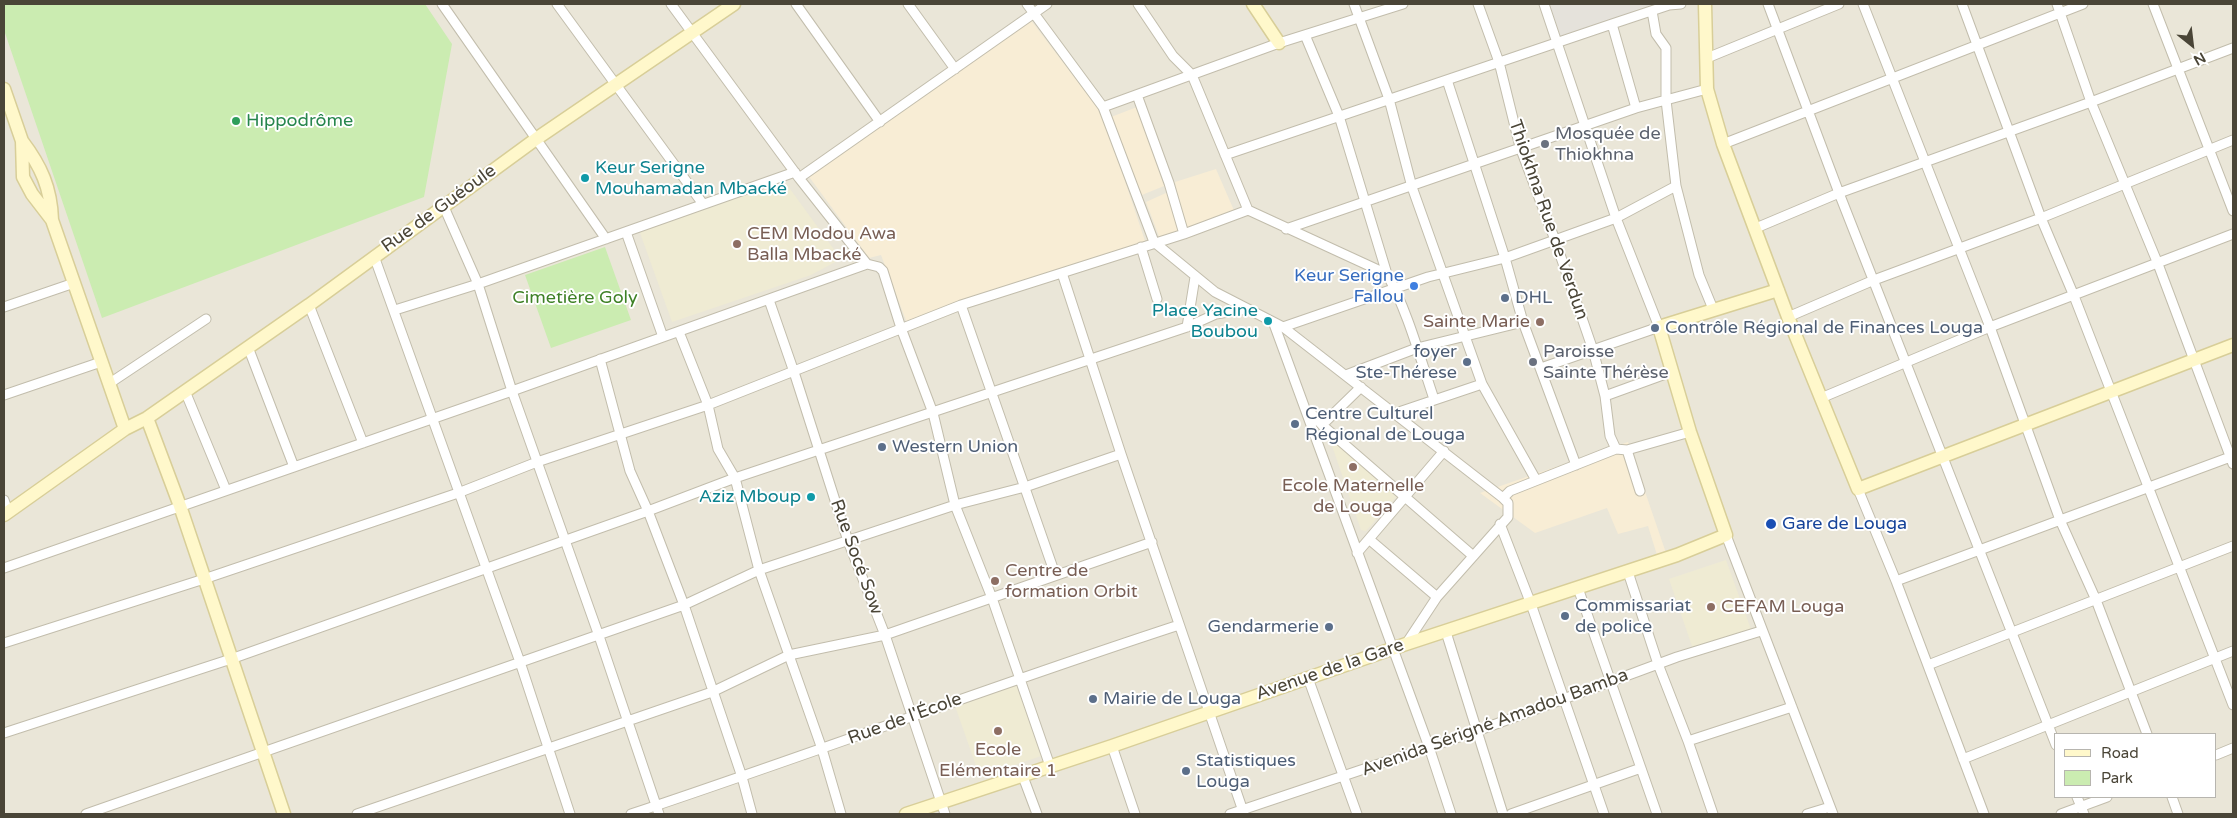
<!DOCTYPE html>
<html>
<head>
<meta charset="utf-8">
<style>
  body { margin:0 }
  #map { position:relative; width:2237px; height:818px; overflow:hidden; background:#f6f3ea; font-family:"Varela Round",sans-serif }
  canvas { display:block }
  .frame { position:absolute; inset:0; border:5px solid #4a4537; pointer-events:none }
  .legend { position:absolute; left:2054px; top:733px; width:162px; height:65px; box-sizing:border-box; background:#fff; border:1px solid #b7b5af; margin:0; padding:6px 9px; list-style:none; font-size:15px; color:#4a4537 }
  .legend li { display:flex; align-items:center; gap:10px; height:25px }
  .legend b { width:25px; border:1px solid #b7b5af }
  .north { position:absolute; left:2167px; top:20px; width:50px; height:50px; -webkit-text-stroke:4px #fff; paint-order:stroke; rotate:151deg; font-size:14px; font-weight:700; line-height:20px; text-align:center; color:#4a4537 }
  .north::after { content:''; display:block; margin:auto; width:18px; height:22px; background:#4a4537; clip-path:polygon(50% 0,100% 100%,50% 72%,0 100%) }
</style>
</head>
<body>
<div id="map">
<canvas width="2237" height="818"></canvas>
<div class="frame"></div>
<ul class="legend">
<li><b style="height:6px;background:#fff8cb"></b>Road</li>
<li><b style="height:14px;background:#cbecb1"></b>Park</li>
</ul>
<div class="north">N</div>
</div>
<script>
const ctx = document.querySelector('canvas').getContext('2d');
ctx.lineJoin = 'round';
function fill(path, color) {
  ctx.fillStyle = color;
  ctx.fill(path, 'evenodd');
}
function stroke(path, color, width, dash) {
  ctx.strokeStyle = color;
  ctx.lineWidth = width;
  ctx.lineCap = dash ? 'butt' : 'round';
  ctx.setLineDash(dash || []);
  ctx.stroke(path);
}
function drawText(font, color, halo, rows, align = 'center') {
  ctx.font = font + ' "Varela Round",sans-serif';
  ctx.lineWidth = 4;
  ctx.setLineDash([]);
  ctx.textBaseline = 'middle';
  ctx.strokeStyle = halo;
  ctx.fillStyle = color;
  for (const [text, x, y, turn = 0] of rows) {
    ctx.save();
    ctx.translate(x, y);
    ctx.rotate((+turn || 0) * Math.PI / 180);
    ctx.textAlign = isNaN(turn) ? turn : align;
    if (halo) ctx.strokeText(text, 0, 0);
    ctx.fillText(text, 0, 0);
    ctx.restore();
  }
}
fill(new Path2D(`
  M 4,4 L 2233,4 L 2233,814 L 4,814 ZM 2056,734 L 2216,734 L 2216,797 L 2056,797 Z`), '#eae6d8');
fill(new Path2D(`
  M 1030,19 L 1103,115 L 1145,241 L 907,323 L 881,255 L 869,258 L 807,174 Z
  M 1137,107 L 1164,186 L 1137,197 L 1111,117 Z
  M 1216,169 L 1236,215 L 1188,239 L 1175,182 Z
  M 1168,192 L 1181,229 L 1160,239 L 1146,202 Z
  M 1628,442 L 1666,553 L 1657,555 L 1648,526 L 1618,534 L 1607,508 L 1535,533 L 1480,493 Z`), '#f8edd5');
fill(new Path2D(`
  M 1539,4 L 1664,4 L 1551,42 Z`), '#e5e2db');
fill(new Path2D(`
  M 785,182 L 841,259 L 811,275 L 672,322 L 639,230 L 753,188 L 756,193 Z
  M 1335,439 L 1395,491 L 1396,497 L 1366,531 L 1361,530 L 1331,443 Z
  M 1726,560 L 1753,635 L 1695,655 L 1669,579 Z
  M 1016,684 L 1041,756 L 980,777 L 955,706 Z`), '#efebd3');
fill(new Path2D(`
  M 4,4 L 425,4 L 452,44 L 424,197 L 102,318 L 4,30 Z
  M 605,247 L 631,320 L 551,348 L 525,275 Z`), '#cbecb1');
const street = new Path2D(`
  M 442,4 L 606,239
  M 557,4 L 703,204
  M 671,4 L 799,178 L 867,264
  M 796,4 L 880,122
  M 908,4 L 955,69
  M 1027,4 L 1103,107 L 1154,242 L 1215,292 L 1283,327 L 1503,498
  M 1138,4 L 1173,56 L 1192,75 L 1248,210 L 1387,274
  M 1354,4 L 1389,99 L 1412,187 L 1482,384 L 1536,480
  M 1478,4 L 1499,62 L 1520,147 L 1555,240 L 1593,350 L 1605,396 L 1671,372
  M 1768,4 L 1839,193 L 2056,745
  M 1863,4 L 1990,327 L 2060,520 L 2096,600 L 2147,734
  M 1962,4 L 2041,218 L 2074,296 L 2233,705
  M 2057,4 L 2091,102 L 2158,264 L 2233,464
  M 2153,4 L 2233,211
  M 1652,11 L 1656,34 L 1666,48 L 1666,100 L 1676,186 L 1699,275 L 1713,309
  M 1612,24 L 1636,108
  M 1305,35 L 1339,116 L 1387,274 C 1408,312 1420,358 1434,399
  M 1707,58 L 1839,4
  M 1447,80 L 1505,258 L 1523,322 L 1576,465
  M 1137,95 L 1169,183 L 1184,234
  M 1103,107 L 1279,43 L 1403,4
  M 1723,144 L 2083,4
  M 1225,155 L 1612,24 L 1669,5 L 1681,4
  M 799,178 L 1047,4
  M 444,207 L 478,284 L 512,391 L 599,636 L 659,814
  M 1756,228 L 1839,193 L 2091,102 L 2233,48
  M 1286,229 L 1636,108 L 1707,89
  M 626,232 L 663,337
  M 1141,247 L 1157,299
  M 374,256 L 520,662 L 570,814
  M 1062,273 L 1121,454 L 1244,814
  M 769,300 L 794,372 L 848,541 L 885,635 L 945,814
  M 309,305 L 363,443
  M 961,305 L 1055,574
  M 4,307 L 74,283
  M 395,310 L 478,284 L 795,172
  M 1788,317 L 1874,280 L 2041,218 L 2233,140
  M 1274,324 L 1429,747 L 1451,814
  M 1187,327 L 1195,277
  M 1283,327 L 1428,277 L 1505,258 L 1555,240 L 1616,218 L 1676,186
  M 679,332 L 708,405 L 718,449 L 735,478 L 759,570 L 822,749 L 841,814
  M 248,347 L 294,467
  M 600,359 L 630,471 L 648,511 L 684,605 L 742,777 L 752,814
  M 1541,368 L 1659,327 L 1616,218 L 1544,4
  M 1346,375 L 1417,348 L 1523,322
  M 110,383 L 206,319
  M 185,391 L 226,490
  M 4,395 L 101,362
  M 1605,396 L 1610,436 L 1616,449
  M 1821,398 L 1990,327 L 2233,234
  M 1309,411 L 1322,425 L 1472,555
  M 1393,414 L 1482,384
  M 1322,425 L 1361,387
  M 1627,450 L 1640,491
  M 1858,489 L 1896,581 L 1984,814
  M 4,500 L 8,512
  M 1500,524 L 1531,604 L 1604,814
  M 1726,535 L 1833,814
  M 1370,540 L 1437,597
  M 1357,553 L 1444,451
  M 4,568 L 512,391 L 867,264 L 879,267 L 883,271 L 901,328 L 933,413 L 955,505 L 992,598 L 1050,766
  M 1628,572 L 1658,664 L 1688,741 L 1713,814
  M 1896,581 L 2233,456
  M 1578,588 L 1657,814
  M 1446,632 L 1503,814
  M 4,643 L 204,579 L 458,493 L 537,462 L 708,405 L 961,305 L 1184,234 L 1248,210
  M 1406,644 L 1437,597 L 1508,517 L 1508,503 L 1503,498 L 1510,491 L 1616,449 L 1627,450 L 1690,432
  M 1928,665 L 2233,546
  M 1308,678 L 1357,814
  M 4,733 L 231,659 L 648,511 L 735,478 L 1187,327 L 1216,314 L 1247,309
  M 1688,741 L 1792,707
  M 1112,746 L 1135,814
  M 2216,755 L 2233,748
  M 1963,759 L 2233,651
  M 1022,774 L 1037,814
  M 2077,797 L 2084,814
  M 2172,797 L 2178,814
  M 86,814 L 684,605 L 759,570 L 955,505 L 1025,487 L 1121,454
  M 357,814 L 712,692 L 789,655 L 885,635 L 1152,542
  M 631,814 C 814,753 995,685 1179,625
  M 1230,814 L 1477,731 L 1677,657 L 1761,631
  M 1511,814 L 1641,768
  M 1807,814 L 1830,807
  M 2061,814 L 2107,797`);
const secondary = new Path2D(`
  M 1253,4 L 1279,43
  M 1705,4 L 1707,89 L 1723,144 L 1788,317 L 1858,489 L 2233,345
  M 4,89 L 22,141 L 23,177 L 32,194 L 52,220
  M 22,141 C 41,166 51,188 52,220 L 125,429
  M 147,418 L 180,506 L 284,814
  M 4,515 L 125,429 L 147,418 L 309,305 L 536,139 L 734,4
  M 906,814 L 1112,746 L 1406,644 L 1677,555 L 1726,535 L 1690,432 L 1659,327 L 1778,290`);
stroke(street, '#c2bdac', 11);
stroke(secondary, '#d8ce98', 15);
stroke(street, '#fff', 9);
stroke(secondary, '#fff8cb', 12);
for (const [x, y, r, color] of [
  [236,121,5,"#2e9e5b"],
  [1545,144,5,"#6b7280"],
  [585,178,5,"#0f9aa8"],
  [737,244,5,"#8d6e63"],
  [1414,286,5,"#3f7fe0"],
  [1505,298,5,"#5c6f8a"],
  [1268,321,5,"#0f9aa8"],
  [1540,322,5,"#8d6e63"],
  [1655,328,5,"#5c6f8a"],
  [1467,362,5,"#5c6f8a"],
  [1533,362,5,"#6b7280"],
  [1295,424,5,"#5c6f8a"],
  [882,447,5,"#5c6f8a"],
  [1353,467,5,"#8d6e63"],
  [811,497,5,"#0f9aa8"],
  [1771,524,6,"#1a4fb4"],
  [995,581,5,"#8d6e63"],
  [1711,607,5,"#8d6e63"],
  [1565,616,5,"#5c6f8a"],
  [1329,627,5,"#5c6f8a"],
  [1093,699,5,"#5c6f8a"],
  [998,731,5,"#8d6e63"],
  [1186,771,5,"#5c6f8a"]
]) {
  const dot = new Path2D();
  dot.arc(x, y, r, 0, 2 * Math.PI);
  ctx.fillStyle = color;
  ctx.fill(dot);
  stroke(dot, '#fff', 2);
}
drawText('18px', '#27864d', '#fff', [
  ["Hippodrôme",246,121]
], 'left');
drawText('18px', '#5b616d', '#fff', [
  ["Mosquée de",1555,134],
  ["Thiokhna",1555,155],
  ["Paroisse",1543,352],
  ["Sainte Thérèse",1543,373]
], 'left');
drawText('18px', '#0d838f', '#fff', [
  ["Keur Serigne",595,168,"left"],
  ["Mouhamadan Mbacké",595,189,"left"],
  ["Place Yacine",1258,311],
  ["Boubou",1258,332],
  ["Aziz Mboup",801,497]
], 'right');
drawText('18px', '#4a4537', '#fff', [
  ["Rue de Guéoule",439,209,-36],
  ["Thiokhna Rue de Verdun",1548,220,71],
  ["Rue Socé Sow",856,557,70],
  ["Avenue de la Gare",1330,670,-19],
  ["Rue de l'École",905,719,-20],
  ["Avenida Sérigné Amadou Bamba",1495,723,-20]
]);
drawText('18px', '#785e54', '#fff', [
  ["CEM Modou Awa",747,234],
  ["Balla Mbacké",747,255],
  ["Sainte Marie",1530,322,"right"],
  ["Ecole Maternelle",1353,486,"center"],
  ["de Louga",1353,507,"center"],
  ["Centre de",1005,571],
  ["formation Orbit",1005,592],
  ["CEFAM Louga",1721,607],
  ["Ecole",998,750,"center"],
  ["Elémentaire 1",998,771,"center"]
], 'left');
drawText('18px', '#366cbe', '#fff', [
  ["Keur Serigne",1404,276],
  ["Fallou",1404,297]
], 'right');
drawText('18px', '#3e8126', '#fff', [
  ["Cimetière Goly",575,298]
]);
drawText('18px', '#4e5e75', '#fff', [
  ["DHL",1515,298],
  ["Contrôle Régional de Finances Louga",1665,328],
  ["foyer",1457,352,"right"],
  ["Ste-Thérese",1457,373,"right"],
  ["Centre Culturel",1305,414],
  ["Régional de Louga",1305,435],
  ["Western Union",892,447],
  ["Commissariat",1575,606],
  ["de police",1575,627],
  ["Gendarmerie",1319,627,"right"],
  ["Mairie de Louga",1103,699],
  ["Statistiques",1196,761],
  ["Louga",1196,782]
], 'left');
drawText('18px', '#164399', '#fff', [
  ["Gare de Louga",1782,524]
], 'left');
</script>
</body>
</html>
